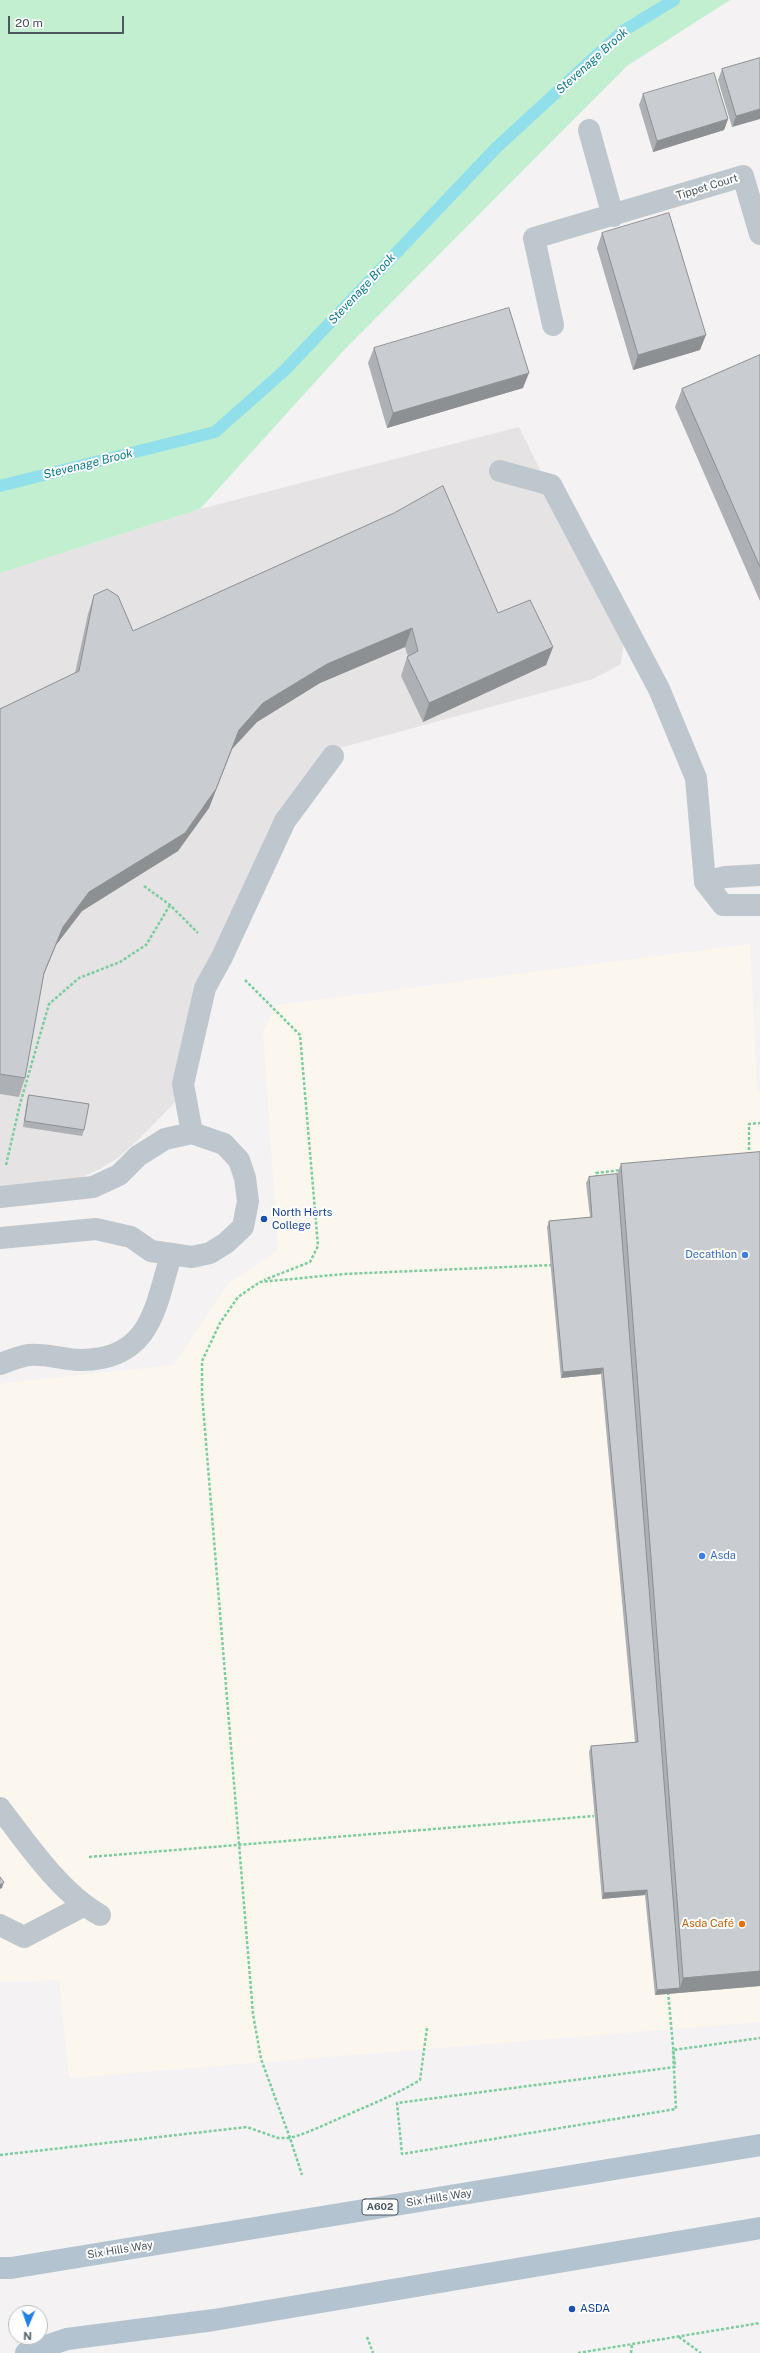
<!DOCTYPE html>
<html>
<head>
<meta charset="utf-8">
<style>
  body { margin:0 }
  #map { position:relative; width:760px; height:2353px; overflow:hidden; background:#f4f2f2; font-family:"Public Sans",sans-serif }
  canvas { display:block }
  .north { position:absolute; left:8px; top:2305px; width:40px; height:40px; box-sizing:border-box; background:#fff; border:1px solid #b7bcbf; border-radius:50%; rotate:182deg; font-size:11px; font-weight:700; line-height:16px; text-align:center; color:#4a575f }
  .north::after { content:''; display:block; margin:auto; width:14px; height:18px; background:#1e81e3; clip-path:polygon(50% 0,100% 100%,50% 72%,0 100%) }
  .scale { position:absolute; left:8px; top:16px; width:116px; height:18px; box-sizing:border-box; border:2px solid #4a575f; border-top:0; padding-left:5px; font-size:12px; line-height:14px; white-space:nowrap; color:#4a575f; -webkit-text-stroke:3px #fff; paint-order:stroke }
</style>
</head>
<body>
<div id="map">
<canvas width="760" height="2353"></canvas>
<div class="north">N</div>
<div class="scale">20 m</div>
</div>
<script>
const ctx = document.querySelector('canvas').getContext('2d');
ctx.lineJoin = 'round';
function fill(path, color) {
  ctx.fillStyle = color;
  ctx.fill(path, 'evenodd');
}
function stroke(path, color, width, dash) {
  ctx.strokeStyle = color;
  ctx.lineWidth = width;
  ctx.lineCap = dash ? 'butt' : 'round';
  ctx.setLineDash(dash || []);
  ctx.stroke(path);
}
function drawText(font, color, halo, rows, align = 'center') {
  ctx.font = font + ' "Public Sans",sans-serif';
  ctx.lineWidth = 4;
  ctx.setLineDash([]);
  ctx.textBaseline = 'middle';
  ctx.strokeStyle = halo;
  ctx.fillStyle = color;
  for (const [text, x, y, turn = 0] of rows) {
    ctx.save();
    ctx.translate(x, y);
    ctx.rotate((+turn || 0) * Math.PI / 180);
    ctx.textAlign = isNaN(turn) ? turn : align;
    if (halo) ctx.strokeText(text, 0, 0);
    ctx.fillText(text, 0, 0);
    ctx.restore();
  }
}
fill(new Path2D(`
  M 750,944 L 757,1089 L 760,1093 L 760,2022 L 69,2078 L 59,1980 L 0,1982 L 0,1386 L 4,1383 L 174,1365 L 228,1284 L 278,1250 L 263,1031 L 277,1005 Z`), '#fcf7ee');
fill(new Path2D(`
  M 519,427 L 624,640 L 621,664 L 593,679 L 336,749 L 270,827 L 228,923 L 204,967 L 195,1082 L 136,1142 L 119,1157 L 100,1169 L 76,1180 L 0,1191 L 0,573 L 200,509 Z`), '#e5e3e4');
fill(new Path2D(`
  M 0,0 L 730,0 L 627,66 L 346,348 L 200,509 L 0,573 Z`), '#c3efd1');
stroke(new Path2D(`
  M 0,486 L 215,432 L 284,371 L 496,148 L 623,31 L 674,0`), '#91dfeb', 12);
stroke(new Path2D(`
  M 144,886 L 170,905 L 198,933
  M 245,980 L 300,1035 L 318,1246 L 310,1262 L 264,1280
  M 749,1155 L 749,1124 L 760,1123
  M 6,1165 L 20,1104 L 49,1004 L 79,978 L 120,962 L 146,945 L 170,905
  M 597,1178 L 596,1173 L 621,1170
  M 89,1857 L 594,1816
  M 668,1992 L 675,2067 L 397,2103 L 402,2154 L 676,2109 L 673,2050 L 760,2038
  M 427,2028 L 420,2080 C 395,2095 374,2103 347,2115 C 328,2123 311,2132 290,2138 L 261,2059 L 253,2014 L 202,1394 L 202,1361 L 220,1323 L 238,1297 L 260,1282 L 344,1274 L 553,1265
  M 0,2155 L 247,2127 L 278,2138 L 290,2138 L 302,2175
  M 367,2337 L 373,2353
  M 679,2337 L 701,2353
  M 578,2353 L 760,2323
  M 631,2353 L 632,2344`), '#7bcd9f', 2.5, [3, 2]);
stroke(new Path2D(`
  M 589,130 L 613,216
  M 553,325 L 534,238 L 743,176 L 760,234
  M 500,471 L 551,485 L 659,689 L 696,778 L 705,882 L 723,905 L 760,905
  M 705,882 L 725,877 L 760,875
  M 192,1133 L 183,1084 L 205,988 L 222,957 L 285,821 L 333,756
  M 0,1197 L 93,1187 L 119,1175 L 138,1156 L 165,1139 L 192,1133 L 224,1144 L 239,1160 L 245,1178 L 248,1201 L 243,1227 L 226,1243 L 210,1253 L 192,1257 L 151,1251 L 131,1237 L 96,1229 L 0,1238
  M 0,1364 C 9,1361 20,1356 29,1355 C 46,1353 64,1360 81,1360 C 150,1360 155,1309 171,1255
  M 0,1808 C 27,1844 61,1893 100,1915
  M 0,1925 L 24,1937 L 83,1906`), '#bec7ce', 22);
stroke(new Path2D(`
  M 0,2268 L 11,2268 L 760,2145
  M 26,2353 L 67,2339 L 214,2320 L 760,2228`), '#b3c3d0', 22);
fill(new Path2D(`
  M 760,58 L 732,127 L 718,80 L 722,69 Z
  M 643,94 L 728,119 L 724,130 L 653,152 L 639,105 Z
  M 602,233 L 700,350 L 633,370 L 597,248 Z
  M 374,348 L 523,388 L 387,428 L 368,363 Z
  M 760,355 L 760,601 L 675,407 L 682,389 Z
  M 94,595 L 133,631 L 498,613 L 553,647 L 546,665 L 423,722 L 401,676 L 407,657 L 408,657 L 405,647 L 320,683 L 257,722 L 232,749 L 209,808 L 178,851 L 82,911 L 56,945 L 43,976 L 25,1078 L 19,1097 L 0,1094 L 0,709 L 75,673 L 88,614 Z
  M 29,1095 L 84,1130 L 82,1136 L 23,1127 L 27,1101 Z
  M 760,1152 L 760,1986 L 655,1995 L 645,1895 L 602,1899 L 589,1752 L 591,1746 L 635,1742 L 601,1374 L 561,1378 L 547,1227 L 549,1221 L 590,1217 L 586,1183 L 589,1177 L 617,1174 L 621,1164 Z`), '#adb0b4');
fill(new Path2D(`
  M 760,109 L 760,119 L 732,127 L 736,116 Z
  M 728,119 L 724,130 L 653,152 L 657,141 Z
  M 706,335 L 700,350 L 633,370 L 638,355 Z
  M 529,373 L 523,388 L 387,428 L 393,413 Z
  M 412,628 L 405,647 L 320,683 L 257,722 L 232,749 L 209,808 L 178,851 L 82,911 L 56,945 L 37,991 L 44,973 L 63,927 L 89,892 L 239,730 L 263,703 L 327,664 Z
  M 553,647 L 546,665 L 423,722 L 429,703 Z
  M 603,1368 L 601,1374 L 561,1378 L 563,1372 Z
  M 4,1882 L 2,1888 L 0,1889 L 0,1885 Z
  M 647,1890 L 645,1895 L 602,1899 L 604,1893 Z
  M 760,1971 L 760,1986 L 655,1995 L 657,1990 L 680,1988 L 683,1978 Z`), '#8d9092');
const building = new Path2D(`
  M 760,58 L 760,109 L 736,116 L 722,69 Z
  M 714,73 L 728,119 L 657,141 L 643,94 Z
  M 669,213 L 706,335 L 638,355 L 602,233 Z
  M 509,308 L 529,373 L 393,413 L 374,348 Z
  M 760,355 L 760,567 L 682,389 Z
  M 443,486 L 498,613 L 530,600 L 553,647 L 429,703 L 407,657 L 418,651 L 412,628 L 327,664 L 263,703 L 239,730 L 216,789 L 185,833 L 89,892 L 63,927 L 44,973 L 25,1078 L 0,1074 L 0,709 L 79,671 L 94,595 L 107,589 L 118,596 L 133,631 L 394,513 Z
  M 29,1095 L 89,1104 L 84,1130 L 25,1121 Z
  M 760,1152 L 760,1971 L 683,1978 L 621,1164 Z
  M 617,1174 L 680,1988 L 657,1990 L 647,1890 L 604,1893 L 591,1746 L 638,1742 L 603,1368 L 563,1372 L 549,1221 L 592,1217 L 589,1177 Z
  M 0,1877 L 4,1882 L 0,1885 Z`);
fill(building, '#c9cdd1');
stroke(building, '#8d9092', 1);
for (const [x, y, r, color] of [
  [264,1219,4,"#1a4fb4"],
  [745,1255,4,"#3f7fe0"],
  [702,1556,4,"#3f7fe0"],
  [742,1924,4,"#e8710a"],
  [572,2309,4,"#1a4fb4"]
]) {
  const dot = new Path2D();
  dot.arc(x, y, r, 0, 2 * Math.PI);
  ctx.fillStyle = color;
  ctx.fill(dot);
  stroke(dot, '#fff', 1.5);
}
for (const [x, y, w] of [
  [380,2207,36]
]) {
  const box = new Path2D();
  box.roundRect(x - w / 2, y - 8, w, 16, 3);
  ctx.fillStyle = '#fff';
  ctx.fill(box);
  stroke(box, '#4a575f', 1);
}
drawText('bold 10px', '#4a575f', null, [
  ["A602",380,2207]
]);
drawText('11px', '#4a575f', '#fff', [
  ["Tippet Court",707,187,-17],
  ["Six Hills Way",439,2198,-9],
  ["Six Hills Way",120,2250,-9]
]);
drawText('11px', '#164399', '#fff', [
  ["North Herts",272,1213],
  ["College",272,1226],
  ["ASDA",580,2309]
], 'left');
drawText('11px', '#366cbe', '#fff', [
  ["Decathlon",737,1255],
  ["Asda",710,1556,"left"]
], 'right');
drawText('11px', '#c56008', '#fff', [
  ["Asda Café",734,1924]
], 'right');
drawText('italic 12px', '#0f7c8e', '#fff', [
  ["Stevenage Brook",592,61,-42],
  ["Stevenage Brook",362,289,-47],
  ["Stevenage Brook",88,464,-14]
]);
</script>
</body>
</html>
